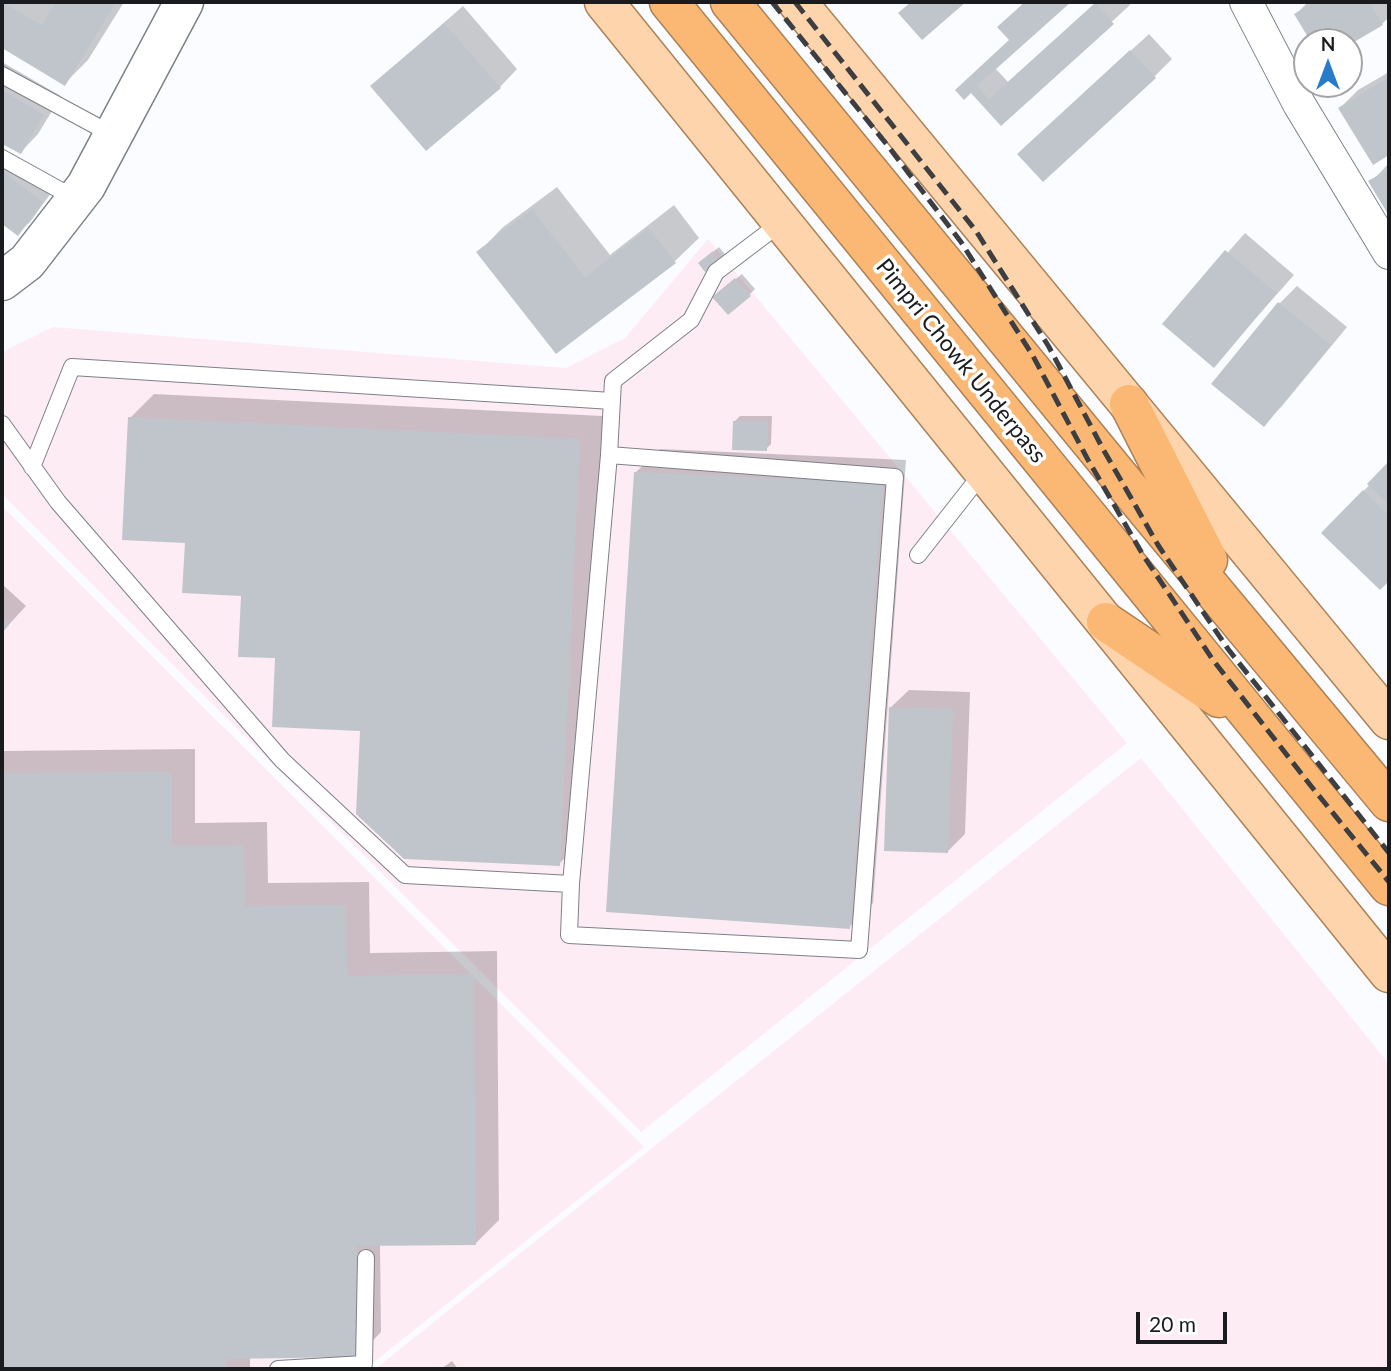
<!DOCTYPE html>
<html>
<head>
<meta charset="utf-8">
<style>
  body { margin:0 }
  #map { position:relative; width:1391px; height:1371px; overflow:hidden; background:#fafcff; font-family:Lato,sans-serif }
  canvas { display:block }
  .frame { position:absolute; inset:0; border:4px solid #1a1b1e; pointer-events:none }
  .north { position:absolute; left:1293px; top:28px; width:70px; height:70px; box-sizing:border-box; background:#fff; border:2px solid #a3a4a5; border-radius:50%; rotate:0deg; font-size:19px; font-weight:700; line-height:28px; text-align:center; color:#1a1b1e }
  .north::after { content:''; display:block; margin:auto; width:24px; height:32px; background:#277cca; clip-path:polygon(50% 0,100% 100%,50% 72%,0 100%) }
  .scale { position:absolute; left:1136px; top:1312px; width:91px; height:32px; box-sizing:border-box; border:4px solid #1a1b1e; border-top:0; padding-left:9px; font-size:21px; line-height:24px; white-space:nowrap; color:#1a1b1e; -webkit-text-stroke:5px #fff; paint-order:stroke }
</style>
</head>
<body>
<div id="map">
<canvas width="1391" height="1371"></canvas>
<div class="frame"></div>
<div class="north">N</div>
<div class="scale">20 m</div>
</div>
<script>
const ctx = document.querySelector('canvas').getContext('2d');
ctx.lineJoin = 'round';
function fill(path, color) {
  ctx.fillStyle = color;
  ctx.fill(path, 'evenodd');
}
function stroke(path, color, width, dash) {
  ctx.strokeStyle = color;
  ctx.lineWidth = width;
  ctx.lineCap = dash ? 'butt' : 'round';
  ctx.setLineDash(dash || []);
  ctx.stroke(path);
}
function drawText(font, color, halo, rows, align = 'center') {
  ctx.font = font + ' Lato,sans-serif';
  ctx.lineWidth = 7;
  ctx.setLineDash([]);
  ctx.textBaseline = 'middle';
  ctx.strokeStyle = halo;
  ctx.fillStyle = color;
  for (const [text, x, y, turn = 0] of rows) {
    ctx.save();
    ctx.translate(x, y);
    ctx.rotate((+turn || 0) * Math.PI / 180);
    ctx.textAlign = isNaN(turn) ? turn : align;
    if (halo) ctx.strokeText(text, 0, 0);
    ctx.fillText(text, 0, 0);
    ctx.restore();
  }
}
fill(new Path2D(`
  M 708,239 L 1127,743 L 641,1132 L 2,494 L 2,352 L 53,327 L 566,368 L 625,338 Z
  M 2,506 L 644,1147 L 365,1369 L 2,1369 Z
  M 1141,758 L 1389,1064 L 1389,1369 L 375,1369 Z`), '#feecf5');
fill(new Path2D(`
  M 2,2 L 124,2 L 88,60 L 64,84 L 2,46 Z
  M 1025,2 L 1068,2 L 995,68 L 1008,82 L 1097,2 L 1128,2 L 1130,5 L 1001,124 L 971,91 L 1011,40 L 1017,9 Z
  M 1308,2 L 1388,2 L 1389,17 L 1382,24 L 1349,43 L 1313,42 L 1296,14 Z
  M 463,6 L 517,69 L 500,87 L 372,86 Z
  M 1149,34 L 1172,59 L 1154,77 L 1038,136 Z
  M 2,62 L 61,96 L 38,134 L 21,152 L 2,142 Z
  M 1389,72 L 1389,153 L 1373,162 L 1340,108 L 1358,90 Z
  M 2,151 L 54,189 L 30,222 L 18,233 L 2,221 Z
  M 1389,163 L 1389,213 L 1371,182 Z
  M 557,187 L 610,255 L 674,205 L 699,238 L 675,261 L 556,352 L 479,252 L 502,228 Z
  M 1245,233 L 1294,275 L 1214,365 L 1165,324 Z
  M 719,247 L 725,254 L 706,270 L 706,258 Z
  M 742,274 L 755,289 L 749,295 L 720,292 Z
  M 1297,286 L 1347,327 L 1282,406 L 1264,424 L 1279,304 Z
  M 154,394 L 603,416 L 583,840 L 559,864 L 362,729 L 277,657 L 243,594 L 186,542 L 130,418 Z
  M 740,416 L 772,416 L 771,444 L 766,449 L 735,421 Z
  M 660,449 L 906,460 L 873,903 L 849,927 L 636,472 Z
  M 1389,464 L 1389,578 L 1380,587 L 1324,533 Z
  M 2,584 L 26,606 L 2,632 Z
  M 909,690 L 970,692 L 965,834 L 947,852 L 890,710 L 888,710 Z
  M 195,749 L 195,823 L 267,822 L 268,883 L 369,882 L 370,953 L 497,951 L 499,1220 L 476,1243 L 380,1244 L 381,1332 L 358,1356 L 250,1357 L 250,1369 L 2,1369 L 2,751 Z
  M 452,1361 L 458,1369 L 441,1369 Z`), '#0003');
fill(new Path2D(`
  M 2,2 L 42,25 L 56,2 L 116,2 L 65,86 L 2,48 Z
  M 911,2 L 966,2 L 922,40 L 898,13 Z
  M 1025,2 L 1071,2 L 977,86 L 989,99 L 1095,3 L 1114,24 L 1001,126 L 971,93 L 964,100 L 955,90 L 1009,40 L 997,27 Z
  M 1314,2 L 1369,2 L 1383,25 L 1349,45 L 1349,42 L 1311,42 L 1294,14 Z
  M 444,23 L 501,88 L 426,151 L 370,86 Z
  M 1130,50 L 1156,78 L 1043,182 L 1017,154 Z
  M 1389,77 L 1389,155 L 1373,165 L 1338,108 Z
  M 2,90 L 44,115 L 21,154 L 2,144 Z
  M 1389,169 L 1389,216 L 1368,181 Z
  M 2,171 L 43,202 L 18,236 L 2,224 Z
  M 532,209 L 585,277 L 649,228 L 676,263 L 556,354 L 476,252 Z
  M 1225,250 L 1277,293 L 1214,368 L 1162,324 Z
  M 713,251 L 720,261 L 705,272 L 698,263 Z
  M 735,278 L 751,296 L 728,315 L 712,297 Z
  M 1278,302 L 1331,345 L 1264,427 L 1211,384 Z
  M 128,417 L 580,439 L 560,866 L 404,859 L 356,814 L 360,731 L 272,727 L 275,658 L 238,657 L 241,596 L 182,593 L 185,543 L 122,540 Z
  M 733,421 L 768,421 L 767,451 L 732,450 Z
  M 1389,461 L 1389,505 L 1367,484 Z
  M 634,472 L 883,483 L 850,929 L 606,912 Z
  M 1363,490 L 1389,516 L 1389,581 L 1380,590 L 1321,533 Z
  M 2,618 L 9,625 L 2,633 Z
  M 889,707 L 953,709 L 948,853 L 884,851 Z
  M 172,772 L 172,846 L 244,845 L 245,906 L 346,905 L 347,976 L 474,974 L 476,1245 L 357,1246 L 358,1357 L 226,1359 L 227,1369 L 2,1369 L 2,773 Z`), '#c0c5cc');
const lane = new Path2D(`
  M 2,75 L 113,135
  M 2,158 L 76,199
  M 2,424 L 58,502 L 282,760 L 405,875 L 571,884 L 569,935 L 859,950 L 895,477 L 609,455 L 613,381 L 691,320 L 716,272 L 782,222
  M 32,467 L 72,367 L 612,401
  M 918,555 L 984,471
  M 571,884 L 609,455
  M 278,1369 L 364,1364 L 366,1258`);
const street = new Path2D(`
  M 1246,2 L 1299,104 L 1389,253`);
const secondary = new Path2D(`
  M 2,281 L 27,262 L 86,186 L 184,2`);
const primary = new Path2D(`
  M 604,2 L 1389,973
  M 797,2 L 1389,720`);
const highway = new Path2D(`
  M 669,2 L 1389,886
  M 730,2 L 1149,513 L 1389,802
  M 1129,404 L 1208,560
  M 1106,622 L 1219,698`);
stroke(lane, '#7c8087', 18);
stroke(street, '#7c8087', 34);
stroke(secondary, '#7c8087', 41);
stroke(primary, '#ac8156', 41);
stroke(highway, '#ac8156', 41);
stroke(lane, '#fff', 16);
stroke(street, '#fff', 32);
stroke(secondary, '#fff', 38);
stroke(primary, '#fdd4ac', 38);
stroke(highway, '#fbb874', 38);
stroke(new Path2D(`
  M 772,2 L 888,146 L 961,242 L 1033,356 L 1087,458 L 1143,555 L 1213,660 L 1311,786 L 1389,882
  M 795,2 L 976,231 L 1049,347 L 1103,449 L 1158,545 L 1228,649 L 1389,853`), '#3d3e41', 5, [14, 7]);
drawText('23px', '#1a1b1e', '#fff', [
  ["Pimpri Chowk Underpass",961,361,51]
]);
</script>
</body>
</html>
